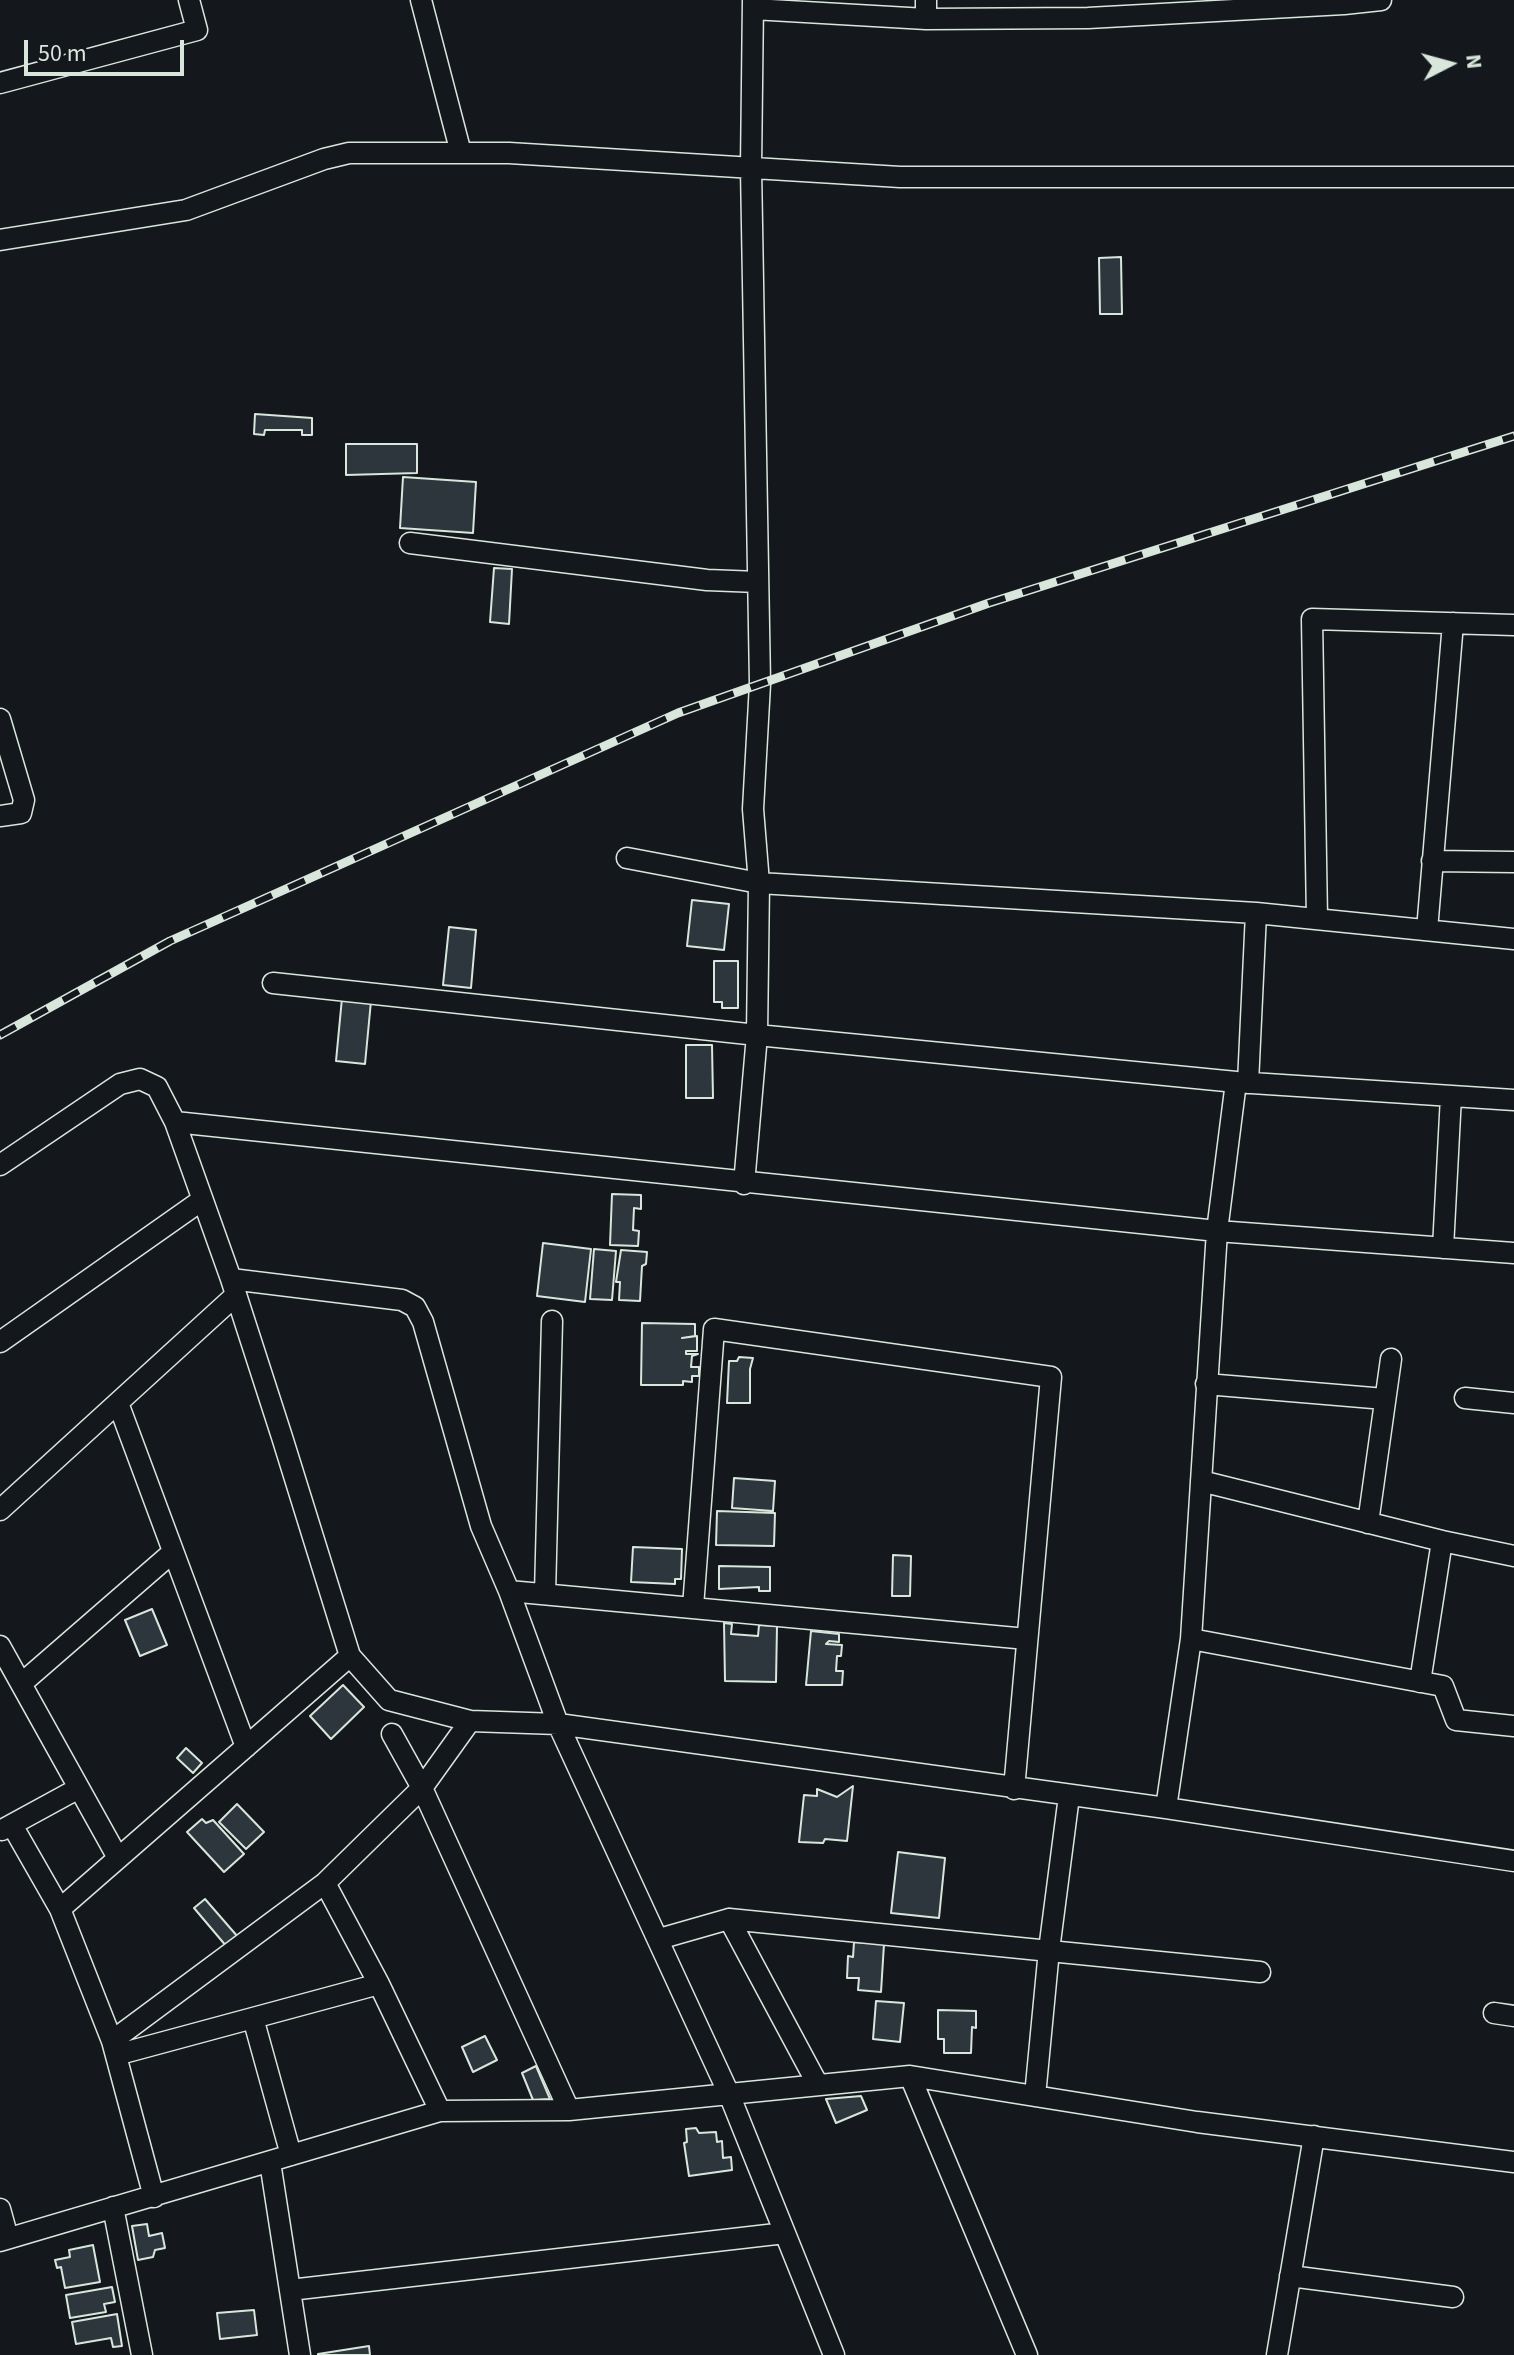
<!DOCTYPE html>
<html>
<head>
<meta charset="utf-8">
<style>
  body { margin:0 }
  #map { position:relative; width:1514px; height:2355px; overflow:hidden; background:#14181c; font-family:"Source Sans 3",sans-serif }
  canvas { display:block }
  .north { position:absolute; left:1410px; top:24px; width:80px; height:80px; -webkit-text-stroke:6px #14181c; paint-order:stroke; rotate:84deg; font-size:22px; font-weight:700; line-height:32px; text-align:center; color:#d8e6dc }
  .north::after { content:''; display:block; margin:auto; width:28px; height:36px; background:#d8e6dc; clip-path:polygon(50% 0,100% 100%,50% 72%,0 100%) }
  .scale { position:absolute; left:24px; top:40px; width:160px; height:36px; box-sizing:border-box; border:4px solid #d8e6dc; border-top:0; padding-left:10px; font-size:24px; line-height:28px; white-space:nowrap; color:#d8e6dc; -webkit-text-stroke:6px #14181c; paint-order:stroke }
</style>
</head>
<body>
<div id="map">
<canvas width="1514" height="2355"></canvas>
<div class="north">N</div>
<div class="scale">50 m</div>
</div>
<script>
const ctx = document.querySelector('canvas').getContext('2d');
ctx.lineJoin = 'round';
function fill(path, color) {
  ctx.fillStyle = color;
  ctx.fill(path, 'evenodd');
}
function stroke(path, color, width, dash) {
  ctx.strokeStyle = color;
  ctx.lineWidth = width;
  ctx.lineCap = dash ? 'butt' : 'round';
  ctx.setLineDash(dash || []);
  ctx.stroke(path);
}
const building = new Path2D(`
  M 1121,257 L 1122,314 L 1100,314 L 1099,258 Z
  M 255,414 L 312,418 L 312,435 L 302,435 L 302,430 L 265,430 L 264,435 L 254,434 Z
  M 346,444 L 417,444 L 417,473 L 346,475 Z
  M 403,477 L 476,482 L 473,533 L 400,528 Z
  M 494,568 L 512,569 L 509,624 L 490,622 Z
  M 692,900 L 729,904 L 724,950 L 687,946 Z
  M 449,927 L 476,930 L 471,988 L 443,985 Z
  M 714,961 L 738,961 L 738,1008 L 722,1008 L 722,1002 L 714,1002 Z
  M 342,998 L 371,1001 L 365,1064 L 336,1061 Z
  M 686,1045 L 712,1045 L 713,1098 L 686,1098 Z
  M 612,1194 L 641,1195 L 641,1209 L 634,1208 L 633,1230 L 639,1231 L 638,1246 L 610,1245 Z
  M 543,1243 L 591,1249 L 585,1302 L 537,1296 Z
  M 594,1249 L 616,1251 L 612,1300 L 590,1299 Z
  M 621,1250 L 647,1252 L 646,1264 L 642,1266 L 640,1301 L 619,1300 L 620,1282 L 616,1282 Z
  M 642,1323 L 695,1324 L 695,1336 L 682,1338 L 697,1336 L 697,1351 L 686,1351 L 686,1354 L 698,1354 L 692,1356 L 691,1367 L 699,1367 L 699,1376 L 692,1376 L 692,1382 L 683,1381 L 683,1385 L 641,1385 Z
  M 739,1357 L 753,1358 L 750,1369 L 750,1403 L 727,1403 L 729,1361 L 737,1361 Z
  M 734,1478 L 775,1481 L 773,1511 L 732,1508 Z
  M 717,1511 L 775,1513 L 774,1546 L 716,1545 Z
  M 633,1547 L 682,1549 L 681,1579 L 675,1579 L 675,1584 L 631,1582 Z
  M 893,1555 L 911,1556 L 910,1596 L 892,1596 Z
  M 719,1566 L 770,1567 L 770,1591 L 759,1591 L 759,1587 L 719,1589 Z
  M 152,1609 L 167,1645 L 140,1656 L 125,1620 Z
  M 724,1623 L 732,1624 L 731,1634 L 758,1636 L 759,1625 L 777,1626 L 776,1682 L 725,1681 Z
  M 811,1631 L 839,1634 L 839,1642 L 829,1641 L 826,1644 L 842,1645 L 841,1656 L 837,1656 L 836,1671 L 843,1671 L 842,1685 L 806,1685 Z
  M 343,1685 L 364,1707 L 331,1739 L 310,1716 Z
  M 186,1748 L 202,1763 L 193,1773 L 177,1758 Z
  M 853,1786 L 847,1841 L 825,1839 L 823,1843 L 799,1842 L 804,1795 L 817,1796 L 817,1789 L 837,1797 Z
  M 237,1804 L 264,1832 L 246,1849 L 219,1822 Z
  M 202,1819 L 206,1823 L 213,1820 L 244,1854 L 224,1872 L 187,1832 Z
  M 898,1852 L 945,1858 L 939,1918 L 891,1913 Z
  M 205,1899 L 238,1937 L 227,1947 L 194,1908 Z
  M 854,1942 L 884,1944 L 881,1992 L 858,1990 L 859,1978 L 847,1978 L 848,1956 L 853,1957 Z
  M 876,2001 L 904,2003 L 900,2042 L 873,2039 Z
  M 938,2010 L 976,2011 L 976,2028 L 972,2027 L 971,2053 L 944,2053 L 944,2039 L 938,2039 Z
  M 485,2036 L 497,2060 L 473,2072 L 462,2047 Z
  M 536,2066 L 550,2099 L 533,2100 L 522,2073 Z
  M 861,2096 L 867,2110 L 836,2123 L 826,2099 Z
  M 696,2128 L 699,2133 L 716,2132 L 717,2142 L 722,2141 L 723,2158 L 731,2157 L 732,2170 L 689,2176 L 684,2143 L 687,2142 L 686,2129 Z
  M 147,2224 L 149,2236 L 162,2233 L 165,2248 L 155,2250 L 153,2257 L 138,2260 L 132,2226 Z
  M 93,2245 L 100,2282 L 65,2288 L 61,2267 L 57,2268 L 55,2260 L 70,2257 L 69,2250 Z
  M 112,2287 L 115,2302 L 104,2304 L 106,2312 L 70,2318 L 66,2295 Z
  M 254,2310 L 257,2335 L 220,2339 L 217,2313 Z
  M 117,2314 L 122,2346 L 113,2347 L 111,2338 L 76,2344 L 72,2322 Z
  M 369,2346 L 370,2355 L 318,2355 L 318,2354 Z`);
fill(building, '#2c363c');
stroke(building, '#d8e6dc', 2);
const street = new Path2D(`
  M 421,0 L 461,153
  M 1344,4 L 1381,0
  M 753,9 L 926,19 L 926,0
  M 926,19 L 1088,18 L 1344,4 L 1345,0
  M 0,83 L 197,30 L 189,0
  M 0,240 L 186,210 L 324,159 L 349,153 L 509,153 L 900,177 L 1514,177
  M 410,543 L 707,580 L 758,582
  M 0,719 L 24,800 L 21,813 L 0,816
  M 627,858 L 759,883 L 1256,913 L 1248,1083
  M 1432,861 L 1514,862
  M 1256,913 L 1514,939
  M 1317,919 L 1312,619 L 1514,625
  M 1427,930 L 1453,623
  M 273,983 L 757,1035 L 1236,1082 L 1514,1100
  M 175,1122 L 1217,1231 L 1514,1253
  M 0,1165 L 120,1084 L 140,1079 L 157,1087 L 175,1122 L 231,1279 L 282,1437 L 350,1656 L 389,1700 L 470,1721 L 558,1724 L 1166,1808 L 1514,1861
  M 744,1184 L 757,1035 L 759,883 L 753,809 L 760,684 L 751,168 L 753,0
  M 1443,1248 L 1451,1096
  M 231,1279 L 402,1300 L 415,1307 L 423,1322 L 481,1526 L 509,1591
  M 0,1342 L 202,1200
  M 1206,1384 L 1385,1399
  M 1465,1398 L 1514,1403
  M 118,1403 L 246,1747
  M 1201,1481 L 1442,1541 L 1420,1682
  M 0,1510 L 236,1295
  M 1368,1523 L 1391,1359
  M 1442,1541 L 1514,1556
  M 545,1594 L 552,1321
  M 693,1607 L 714,1329 L 1051,1377 L 1014,1789
  M 1191,1639 L 1443,1686 L 1456,1720 L 1514,1726
  M 0,1646 L 118,1858
  M 21,1684 L 173,1552
  M 392,1734 L 422,1788 L 569,2110
  M 1166,1808 L 1191,1639 L 1217,1231 L 1236,1082
  M 12,1825 L 60,1909
  M 2,1830 L 79,1788
  M 325,1883 L 379,1984 L 440,2111
  M 729,1919 L 818,2085
  M 659,1939 L 729,1919 L 1260,1972
  M 1494,2013 L 1514,2016
  M 253,2018 L 291,2155
  M 112,2041 L 60,1909 L 350,1656
  M 116,2055 L 379,1984
  M 910,2076 L 1027,2355
  M 1035,2096 L 1049,1950 L 1069,1796
  M 270,2162 L 300,2355
  M 154,2197 L 112,2041 L 325,1883 L 422,1788 L 470,1721
  M 113,2207 L 142,2355
  M 0,2209 L 8,2238
  M 0,2241 L 440,2111 L 569,2110 L 910,2076 L 1197,2122 L 1514,2162
  M 1290,2276 L 1453,2297
  M 290,2290 L 785,2233
  M 834,2355 L 729,2094 L 558,1724 L 509,1591 L 1027,1639
  M 1277,2355 L 1314,2136`);
stroke(street, '#d8e6dc', 23);
stroke(street, '#14181c', 20);
const rail = new Path2D(`
  M 0,1035 L 170,941 L 678,713 L 989,603 L 1514,436`);
stroke(rail, '#d8e6dc', 9);
stroke(rail, '#14181c', 6, [18]);
</script>
</body>
</html>
